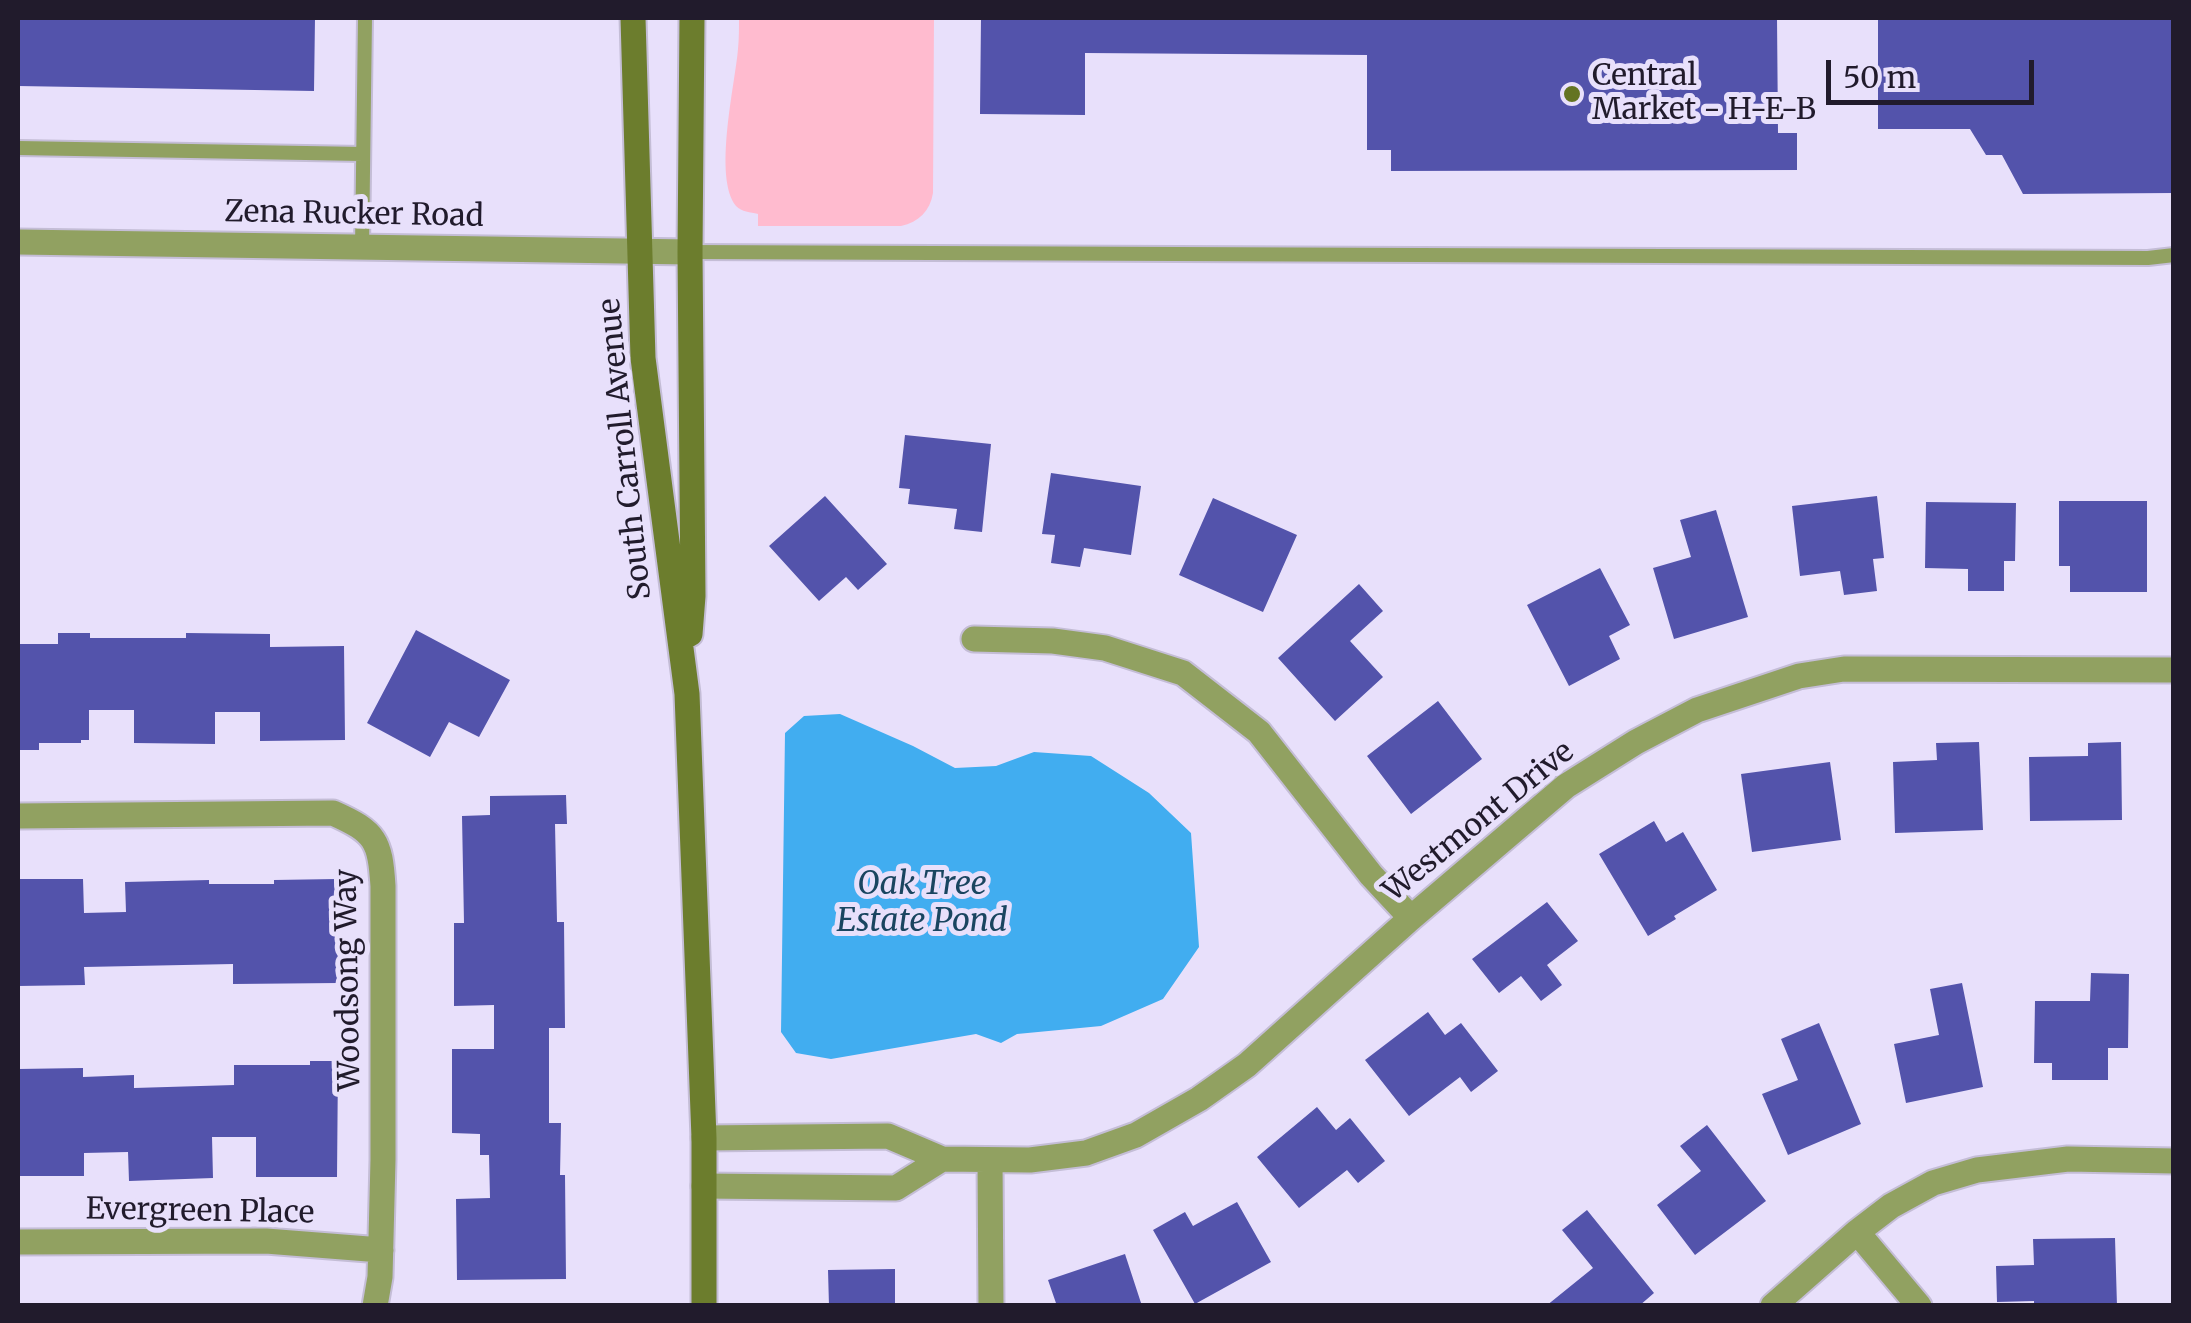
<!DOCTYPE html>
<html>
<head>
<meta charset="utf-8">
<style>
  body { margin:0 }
  #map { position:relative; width:2191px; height:1323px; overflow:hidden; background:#e8e0fb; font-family:Merriweather,serif }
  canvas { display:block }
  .frame { position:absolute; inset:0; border:20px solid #211b2c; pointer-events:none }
  .scale { position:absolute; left:1826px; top:60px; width:208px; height:45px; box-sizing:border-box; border:5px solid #211b2c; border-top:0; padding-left:12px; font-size:30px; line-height:35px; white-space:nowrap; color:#211b2c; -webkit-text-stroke:8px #e8e0fb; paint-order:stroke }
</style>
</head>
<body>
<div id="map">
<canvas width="2191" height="1323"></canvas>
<div class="frame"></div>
<div class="scale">50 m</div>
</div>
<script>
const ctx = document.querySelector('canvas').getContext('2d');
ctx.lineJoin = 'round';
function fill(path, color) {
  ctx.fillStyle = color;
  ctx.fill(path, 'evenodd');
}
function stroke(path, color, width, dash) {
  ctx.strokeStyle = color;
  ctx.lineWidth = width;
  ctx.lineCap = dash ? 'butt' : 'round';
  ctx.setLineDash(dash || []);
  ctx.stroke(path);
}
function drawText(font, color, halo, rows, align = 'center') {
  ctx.font = font + ' Merriweather,serif';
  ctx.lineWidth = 10;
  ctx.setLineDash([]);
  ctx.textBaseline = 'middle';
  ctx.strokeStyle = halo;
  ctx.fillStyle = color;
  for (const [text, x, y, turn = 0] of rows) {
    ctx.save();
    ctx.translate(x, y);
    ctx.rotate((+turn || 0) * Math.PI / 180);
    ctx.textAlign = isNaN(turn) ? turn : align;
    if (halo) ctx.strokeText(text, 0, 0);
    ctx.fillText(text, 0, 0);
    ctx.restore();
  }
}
fill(new Path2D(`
  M 739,18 L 934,18 L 933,193 C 930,211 919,222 901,226 L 758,226 L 758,214 C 750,212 742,212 736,206 C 713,177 735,85 738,49 C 739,39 739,28 739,18 Z`), '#ffbbcf');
fill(new Path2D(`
  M 840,714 L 913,746 L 955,768 L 996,766 L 1034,752 L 1091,756 L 1149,793 L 1191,833 L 1199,947 L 1163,999 L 1101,1026 L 1017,1034 L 1001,1043 L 976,1034 L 831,1059 L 796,1053 L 781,1032 L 785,733 L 804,716 Z`), '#41adf0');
fill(new Path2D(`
  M 18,18 L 315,18 L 314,91 L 18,86 Z
  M 981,18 L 1777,18 L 1778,133 L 1797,133 L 1797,170 L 1391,171 L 1391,150 L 1367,150 L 1367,55 L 1085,53 L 1085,115 L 980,114 Z
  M 1878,18 L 2174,18 L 2174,193 L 2023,194 L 2002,155 L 1986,155 L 1970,129 L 1878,129 Z
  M 905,435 L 991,444 L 982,532 L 954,529 L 957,509 L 908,504 L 910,489 L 899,488 Z
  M 1051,473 L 1141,486 L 1131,555 L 1084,548 L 1080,567 L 1051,563 L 1055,535 L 1042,534 Z
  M 825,496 L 887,564 L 858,590 L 846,577 L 819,601 L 769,546 Z
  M 1877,496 L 1884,558 L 1873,559 L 1877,591 L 1844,595 L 1840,571 L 1800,576 L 1792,506 Z
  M 1213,498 L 1297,535 L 1263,612 L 1179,575 Z
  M 2059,501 L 2147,501 L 2147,592 L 2070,592 L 2070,566 L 2059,566 Z
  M 1926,502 L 2016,503 L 2015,561 L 2004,561 L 2004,591 L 1968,591 L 1968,569 L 1925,568 Z
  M 1716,510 L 1748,617 L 1674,639 L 1653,568 L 1691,557 L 1680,520 Z
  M 1600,568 L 1630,625 L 1609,636 L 1620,659 L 1569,686 L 1527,605 Z
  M 1359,584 L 1383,611 L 1350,641 L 1383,677 L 1335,721 L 1278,658 Z
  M 416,630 L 510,680 L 479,737 L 449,722 L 430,757 L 367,723 Z
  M 58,633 L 90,633 L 90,638 L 186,638 L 186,633 L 270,634 L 270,647 L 344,646 L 345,740 L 260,741 L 260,712 L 215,712 L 215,744 L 134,743 L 134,710 L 89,710 L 89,740 L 81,740 L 81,743 L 39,743 L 39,750 L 18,750 L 18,644 L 58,644 Z
  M 1438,701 L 1482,759 L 1411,814 L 1367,756 Z
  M 1979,742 L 1983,830 L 1895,833 L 1893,762 L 1937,760 L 1936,743 Z
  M 2121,742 L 2122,820 L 2030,821 L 2029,757 L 2088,756 L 2088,743 Z
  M 1830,762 L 1841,840 L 1752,852 L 1741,774 Z
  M 566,795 L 567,824 L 555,824 L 557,922 L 564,922 L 565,1028 L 549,1028 L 549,1123 L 561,1123 L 560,1175 L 565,1175 L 566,1279 L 457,1280 L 456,1199 L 490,1198 L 489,1155 L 480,1155 L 480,1134 L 452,1133 L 452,1049 L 494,1049 L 494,1005 L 454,1006 L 454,923 L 464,923 L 462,816 L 490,815 L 490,796 Z
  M 1654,821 L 1666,842 L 1683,832 L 1717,890 L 1674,916 L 1676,919 L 1648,936 L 1599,854 Z
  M 18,879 L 83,879 L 84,913 L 126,912 L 125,882 L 209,880 L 209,884 L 274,884 L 274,880 L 337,879 L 338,983 L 233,984 L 233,964 L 84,967 L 85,985 L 18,986 Z
  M 1547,902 L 1578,941 L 1547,965 L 1562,985 L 1541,1001 L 1521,976 L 1499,993 L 1472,959 Z
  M 2091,973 L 2129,974 L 2128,1048 L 2108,1048 L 2108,1080 L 2052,1080 L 2052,1063 L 2034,1063 L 2035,1001 L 2090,1001 Z
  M 1962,983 L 1983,1087 L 1906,1103 L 1894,1044 L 1939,1035 L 1930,989 Z
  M 1428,1012 L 1445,1035 L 1461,1023 L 1498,1071 L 1471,1092 L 1460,1077 L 1409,1116 L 1365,1060 Z
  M 1819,1023 L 1861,1124 L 1788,1155 L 1762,1094 L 1798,1080 L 1781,1039 Z
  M 310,1061 L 338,1061 L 337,1177 L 256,1177 L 256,1137 L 212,1137 L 213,1178 L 129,1181 L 128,1152 L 84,1153 L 84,1176 L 18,1176 L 18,1069 L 83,1068 L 83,1077 L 134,1075 L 134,1088 L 234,1085 L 234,1065 L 310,1065 Z
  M 1317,1107 L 1336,1130 L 1350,1118 L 1385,1161 L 1358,1183 L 1347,1170 L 1299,1208 L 1257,1157 Z
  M 1707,1125 L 1766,1201 L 1695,1255 L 1657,1205 L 1701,1171 L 1680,1146 Z
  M 1237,1202 L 1271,1262 L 1195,1304 L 1153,1230 L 1185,1212 L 1193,1226 Z
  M 1587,1210 L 1654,1293 L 1639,1306 L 1546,1306 L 1593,1268 L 1562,1230 Z
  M 2115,1238 L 2117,1306 L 2034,1306 L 2034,1301 L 1997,1302 L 1996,1266 L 2034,1265 L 2033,1239 Z
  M 1125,1254 L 1142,1306 L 1057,1306 L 1048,1280 Z
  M 895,1269 L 895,1306 L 829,1306 L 828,1270 Z`), '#5353ab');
const lane = new Path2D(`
  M 18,148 L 363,154
  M 362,248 L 365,18
  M 690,252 L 2148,258 L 2174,255`);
const street = new Path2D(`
  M 18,242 L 690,252
  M 974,639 L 1053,641 L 1105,648 L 1183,673 L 1259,732 L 1371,875 L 1411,918
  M 18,816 L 333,813 C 376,832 380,841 383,886 L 383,1160 L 380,1277 L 375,1306
  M 704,1138 L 888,1136 L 942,1159 L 1030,1160 L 1086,1153 L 1136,1135 L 1199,1099 L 1247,1065 L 1411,918 L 1566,786 L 1636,742 L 1697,710 L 1799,676 L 1844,669 L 2174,670
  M 990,1160 L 991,1306
  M 704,1186 L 896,1188 L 942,1159
  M 1857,1232 L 1919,1306
  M 18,1242 L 266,1241 L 381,1250
  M 1773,1306 L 1857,1232 L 1891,1206 L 1933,1183 L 1977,1170 L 2068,1159 L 2174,1161`);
const secondary = new Path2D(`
  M 633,18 L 643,358 L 687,694 L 704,1138 L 704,1306
  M 690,634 L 693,596 L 690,252 L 692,18`);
stroke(lane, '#c4bdd6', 18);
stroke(street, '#c4bdd6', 29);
stroke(secondary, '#c4bdd6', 29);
stroke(lane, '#91a161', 14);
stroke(street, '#91a161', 25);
stroke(secondary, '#6c7d2d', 25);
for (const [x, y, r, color] of [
  [1572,94,10,"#647422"]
]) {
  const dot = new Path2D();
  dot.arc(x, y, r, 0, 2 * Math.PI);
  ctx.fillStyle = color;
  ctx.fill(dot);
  stroke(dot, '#e8e0fb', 4);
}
drawText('30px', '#211b2c', '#e8e0fb', [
  ["Central",1592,77],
  ["Market - H-E-B",1592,111]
], 'left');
drawText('30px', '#211b2c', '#e8e0fb', [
  ["Zena Rucker Road",354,215,1],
  ["South Carroll Avenue",626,449,-96],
  ["Westmont Drive",1479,822,-39],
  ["Woodsong Way",349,980,-91],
  ["Evergreen Place",200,1212,1]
]);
drawText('italic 32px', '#1a4560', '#e8e0fb', [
  ["Oak Tree",922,885],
  ["Estate Pond",922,922]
]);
</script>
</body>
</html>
